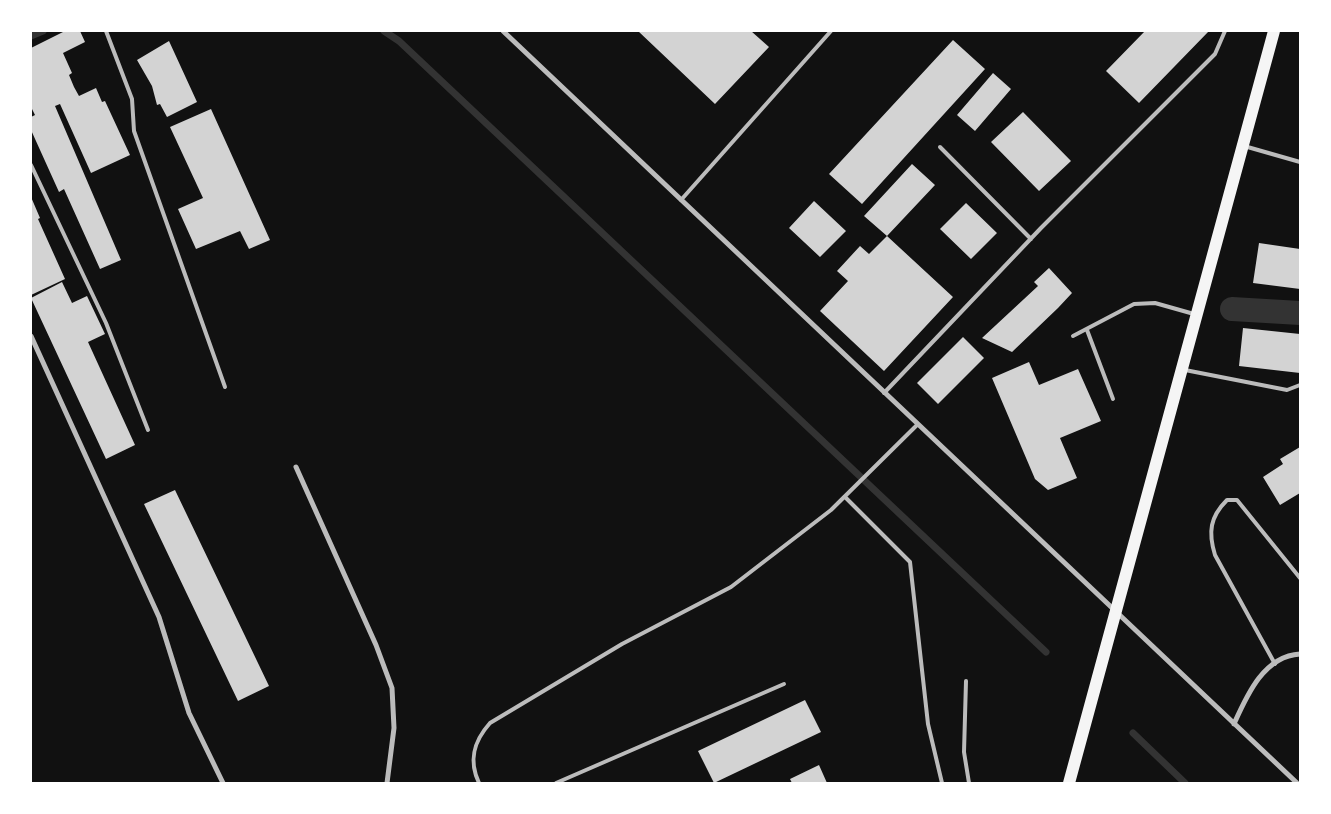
<!DOCTYPE html>
<html>
<head>
<meta charset="utf-8">
<style>
  body { margin:0 }
  #map { position:relative; width:1331px; height:814px; overflow:hidden; background:#111; font-family:"Golos Text",sans-serif }
  canvas { display:block }
  .frame { position:absolute; inset:0; border:32px solid #fff; pointer-events:none }
</style>
</head>
<body>
<div id="map">
<canvas width="1331" height="814"></canvas>
<div class="frame"></div>
</div>
<script>
const ctx = document.querySelector('canvas').getContext('2d');
ctx.lineJoin = 'round';
function stroke(path, color, width, dash) {
  ctx.strokeStyle = color;
  ctx.lineWidth = width;
  ctx.lineCap = dash ? 'butt' : 'round';
  ctx.setLineDash(dash || []);
  ctx.stroke(path);
}
function fill(path, color) {
  ctx.fillStyle = color;
  ctx.fill(path, 'evenodd');
}
stroke(new Path2D(`
  M 384,31 L 399,41 L 1046,652
  M 31,36 L 43,31
  M 1133,733 L 1185,783`), '#333', 7);
stroke(new Path2D(`
  M 1232,309 L 1300,313`), '#333', 24);
fill(new Path2D(`
  M 65,31 L 80,31 L 85,42 L 63,53 L 72,73 L 69,75 L 74,87 L 79,96 L 96,88 L 102,102 L 105,101 L 130,155 L 91,173 L 60,104 L 55,106 L 121,260 L 100,269 L 64,189 L 59,192 L 31,130 L 31,117 L 35,115 L 31,107 L 31,48 Z
  M 638,31 L 751,31 L 769,47 L 715,104 Z
  M 1145,31 L 1209,31 L 1139,103 L 1106,71 Z
  M 953,40 L 985,69 L 862,204 L 829,174 Z
  M 169,41 L 197,102 L 167,117 L 160,104 L 157,105 L 152,86 L 137,60 Z
  M 993,73 L 1011,89 L 975,131 L 957,115 Z
  M 211,109 L 270,240 L 249,249 L 240,231 L 196,249 L 178,209 L 203,198 L 170,127 Z
  M 1023,112 L 1071,161 L 1039,191 L 991,142 Z
  M 912,164 L 935,185 L 887,236 L 864,216 Z
  M 31,197 L 40,218 L 38,219 L 65,279 L 31,295 Z
  M 814,201 L 846,231 L 820,257 L 789,228 Z
  M 966,203 L 997,233 L 971,259 L 940,229 Z
  M 887,236 L 953,297 L 884,371 L 820,311 L 848,281 L 837,271 L 860,246 L 869,254 Z
  M 1259,243 L 1300,249 L 1300,289 L 1253,283 Z
  M 1049,268 L 1072,293 L 1058,308 L 1012,352 L 982,338 L 1038,286 L 1034,282 Z
  M 62,282 L 72,303 L 87,296 L 105,334 L 88,342 L 135,445 L 106,459 L 31,298 Z
  M 1243,328 L 1300,334 L 1300,373 L 1239,366 Z
  M 963,337 L 984,358 L 938,404 L 917,383 Z
  M 1029,362 L 1039,385 L 1078,369 L 1101,421 L 1060,438 L 1077,478 L 1048,490 L 1035,479 L 992,378 Z
  M 1300,447 L 1300,493 L 1280,505 L 1263,477 L 1283,464 L 1280,459 Z
  M 175,490 L 269,686 L 238,701 L 144,504 Z
  M 805,700 L 821,732 L 714,783 L 698,751 Z
  M 819,765 L 827,783 L 792,783 L 790,779 Z`), '#d3d3d3');
stroke(new Path2D(`
  M 106,31 L 132,99 L 134,131 L 225,387
  M 1244,146 L 1300,162
  M 940,147 L 1031,239
  M 31,165 L 106,323 L 148,430
  M 681,200 L 831,31
  M 1087,330 L 1113,399
  M 1073,336 L 1134,304 L 1155,303 L 1194,314
  M 1185,370 L 1287,390 L 1300,385
  M 884,393 L 1041,228 L 1215,54 L 1225,31
  M 845,497 L 910,562 L 928,724 L 942,783
  M 1275,664 L 1215,555 C 1208,532 1210,517 1227,500 L 1237,500 L 1300,578
  M 966,681 L 964,752 L 969,783
  M 479,783 C 468,760 474,741 490,723 L 622,644 L 731,587 L 831,510 L 917,425
  M 556,783 L 784,684`), '#bcbcbc', 4);
stroke(new Path2D(`
  M 503,31 L 1297,783
  M 31,336 L 159,617 L 189,713 L 223,783
  M 296,467 L 376,645 L 392,688 L 394,728 L 387,783
  M 1234,724 C 1247,695 1264,656 1300,654`), '#bcbcbc', 5);
stroke(new Path2D(`
  M 1069,783 L 1274,31`), '#f5f5f5', 12);
</script>
</body>
</html>
